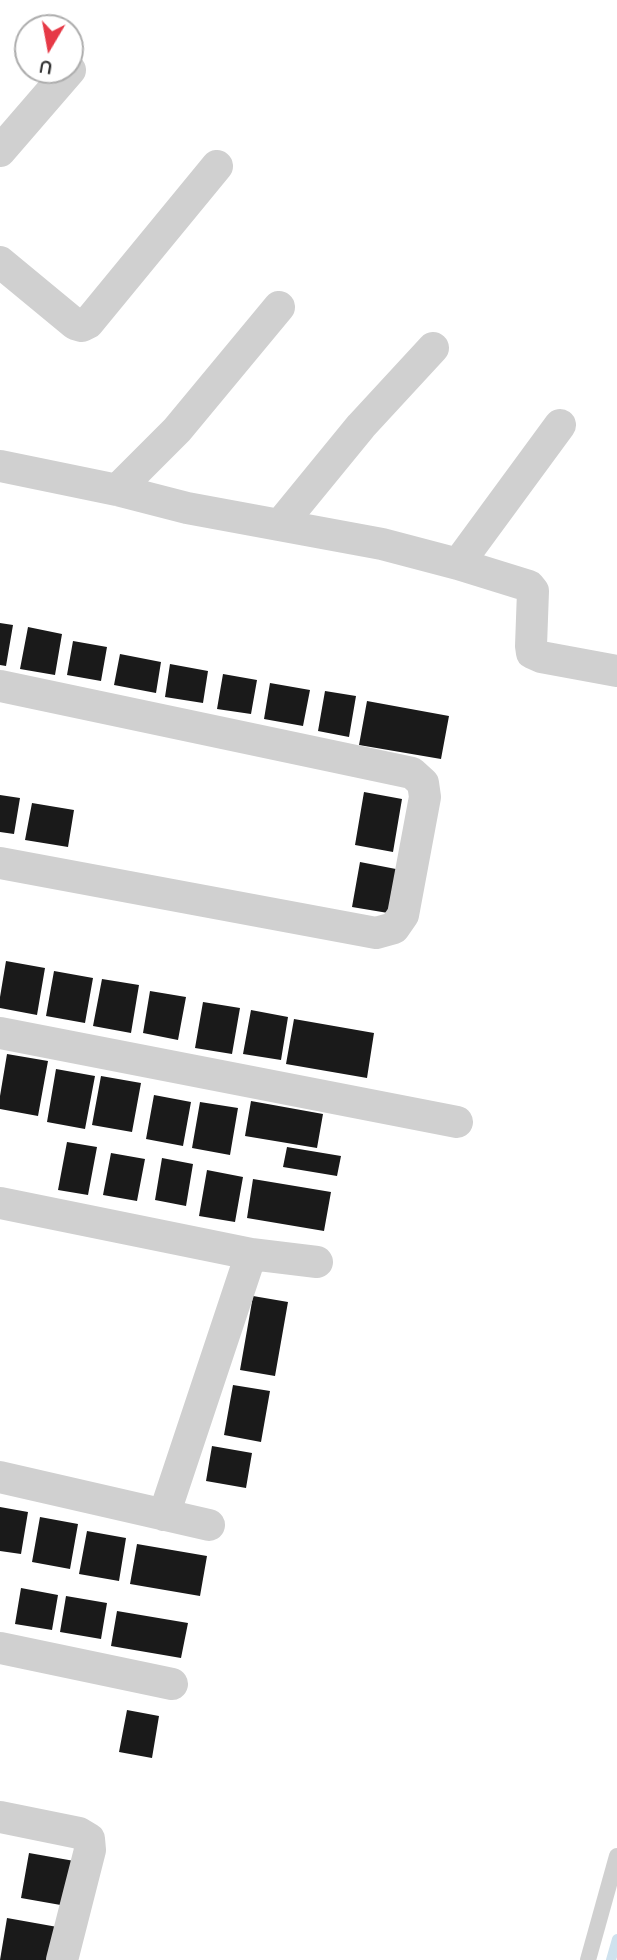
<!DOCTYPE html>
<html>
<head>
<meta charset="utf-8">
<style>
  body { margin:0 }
  #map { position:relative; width:617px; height:1960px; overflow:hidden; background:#fff; font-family:Quicksand,sans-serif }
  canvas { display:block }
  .north { position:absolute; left:14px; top:14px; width:70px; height:70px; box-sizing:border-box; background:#fff; border:2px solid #adadad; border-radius:50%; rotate:190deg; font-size:19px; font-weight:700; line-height:28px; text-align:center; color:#333 }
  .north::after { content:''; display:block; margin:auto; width:24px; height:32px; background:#e63946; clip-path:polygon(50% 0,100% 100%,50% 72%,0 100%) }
</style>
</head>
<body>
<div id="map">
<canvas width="617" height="1960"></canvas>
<div class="north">U</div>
</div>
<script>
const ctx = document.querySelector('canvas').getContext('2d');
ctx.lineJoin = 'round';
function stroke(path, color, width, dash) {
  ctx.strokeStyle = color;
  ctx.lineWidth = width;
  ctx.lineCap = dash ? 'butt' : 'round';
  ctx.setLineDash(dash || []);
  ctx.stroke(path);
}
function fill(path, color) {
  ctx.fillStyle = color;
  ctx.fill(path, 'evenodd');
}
stroke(new Path2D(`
  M 611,1960 L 617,1939`), '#cfe2ee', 10);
fill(new Path2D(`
  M 0,623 L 13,625 L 6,666 L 0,665 Z
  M 28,627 L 62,634 L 55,675 L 20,669 Z
  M 73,641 L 107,647 L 101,681 L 67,675 Z
  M 120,654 L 161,662 L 156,693 L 114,685 Z
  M 170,664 L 208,671 L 203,703 L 165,697 Z
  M 223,674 L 257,680 L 251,714 L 217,709 Z
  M 270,683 L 310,690 L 303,726 L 264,719 Z
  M 325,691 L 356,696 L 349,737 L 318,731 Z
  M 367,701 L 449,716 L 441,759 L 359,745 Z
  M 364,792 L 402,799 L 393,852 L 355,845 Z
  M 0,795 L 20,798 L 14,834 L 0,832 Z
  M 32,803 L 74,810 L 68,847 L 25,840 Z
  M 360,862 L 401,870 L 394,914 L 352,907 Z
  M 6,961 L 45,968 L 37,1015 L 0,1008 L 0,997 Z
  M 54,971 L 93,978 L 85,1023 L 46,1016 Z
  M 102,979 L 139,985 L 131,1033 L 93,1026 Z
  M 150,991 L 186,997 L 178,1040 L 143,1033 Z
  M 203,1002 L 240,1008 L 232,1054 L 195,1048 Z
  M 251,1010 L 288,1017 L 281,1060 L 243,1054 Z
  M 294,1019 L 374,1033 L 367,1078 L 286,1064 Z
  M 7,1054 L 48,1061 L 38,1116 L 0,1109 L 0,1096 Z
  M 56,1069 L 95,1076 L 85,1129 L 47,1122 Z
  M 101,1076 L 141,1083 L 132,1132 L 92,1125 Z
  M 154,1095 L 191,1102 L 183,1146 L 146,1139 Z
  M 251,1101 L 323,1114 L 317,1148 L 245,1136 Z
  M 200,1102 L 238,1108 L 230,1155 L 192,1148 Z
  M 67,1142 L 97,1147 L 88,1195 L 58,1190 Z
  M 287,1147 L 341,1156 L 337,1176 L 283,1167 Z
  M 111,1153 L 145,1159 L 137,1201 L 103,1195 Z
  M 162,1158 L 193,1164 L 186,1206 L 155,1200 Z
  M 207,1170 L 243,1177 L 235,1222 L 199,1216 Z
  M 253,1179 L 331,1192 L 324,1231 L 247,1218 Z
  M 253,1296 L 288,1302 L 275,1376 L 240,1370 Z
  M 233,1385 L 270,1391 L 261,1442 L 224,1435 Z
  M 212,1446 L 252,1453 L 246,1488 L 206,1481 Z
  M 0,1507 L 28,1512 L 21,1554 L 0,1551 Z
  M 40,1517 L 78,1524 L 70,1569 L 32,1562 Z
  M 87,1531 L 126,1538 L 119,1581 L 79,1574 Z
  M 137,1544 L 207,1556 L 200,1596 L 130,1584 Z
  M 21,1588 L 58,1595 L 52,1630 L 15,1624 Z
  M 66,1596 L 107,1603 L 101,1639 L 60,1632 Z
  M 117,1611 L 188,1623 L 181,1658 L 111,1646 Z
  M 127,1710 L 159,1716 L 152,1758 L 119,1752 Z
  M 29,1853 L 80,1862 L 72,1907 L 21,1898 Z
  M 7,1918 L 63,1928 L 57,1960 L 0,1960 Z`), '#1a1a1a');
stroke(new Path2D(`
  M 588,1960 L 617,1856`), '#d0d0d0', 16);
stroke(new Path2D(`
  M 0,151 L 70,70
  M 0,262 L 75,324 L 82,326 L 88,323 L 217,166
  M 0,466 L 117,490 L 187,508 L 382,544 L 458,564 L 529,586 L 533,591 L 531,646 L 532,653 L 541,657 L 617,671
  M 117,490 L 177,430 L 279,307
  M 280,525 L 361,426 L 433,348
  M 458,564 L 560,425
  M 0,686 L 412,773 L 423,783 L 425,797 L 403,915 L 394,928 L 376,933 L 0,863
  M 0,1033 L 457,1122
  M 0,1203 L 251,1254
  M 0,1477 L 209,1525
  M 164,1515 L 251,1254 L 317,1262
  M 0,1648 L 172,1684
  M 0,1817 L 79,1833 L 89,1839 L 90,1850 L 62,1960`), '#d0d0d0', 32);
</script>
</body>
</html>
